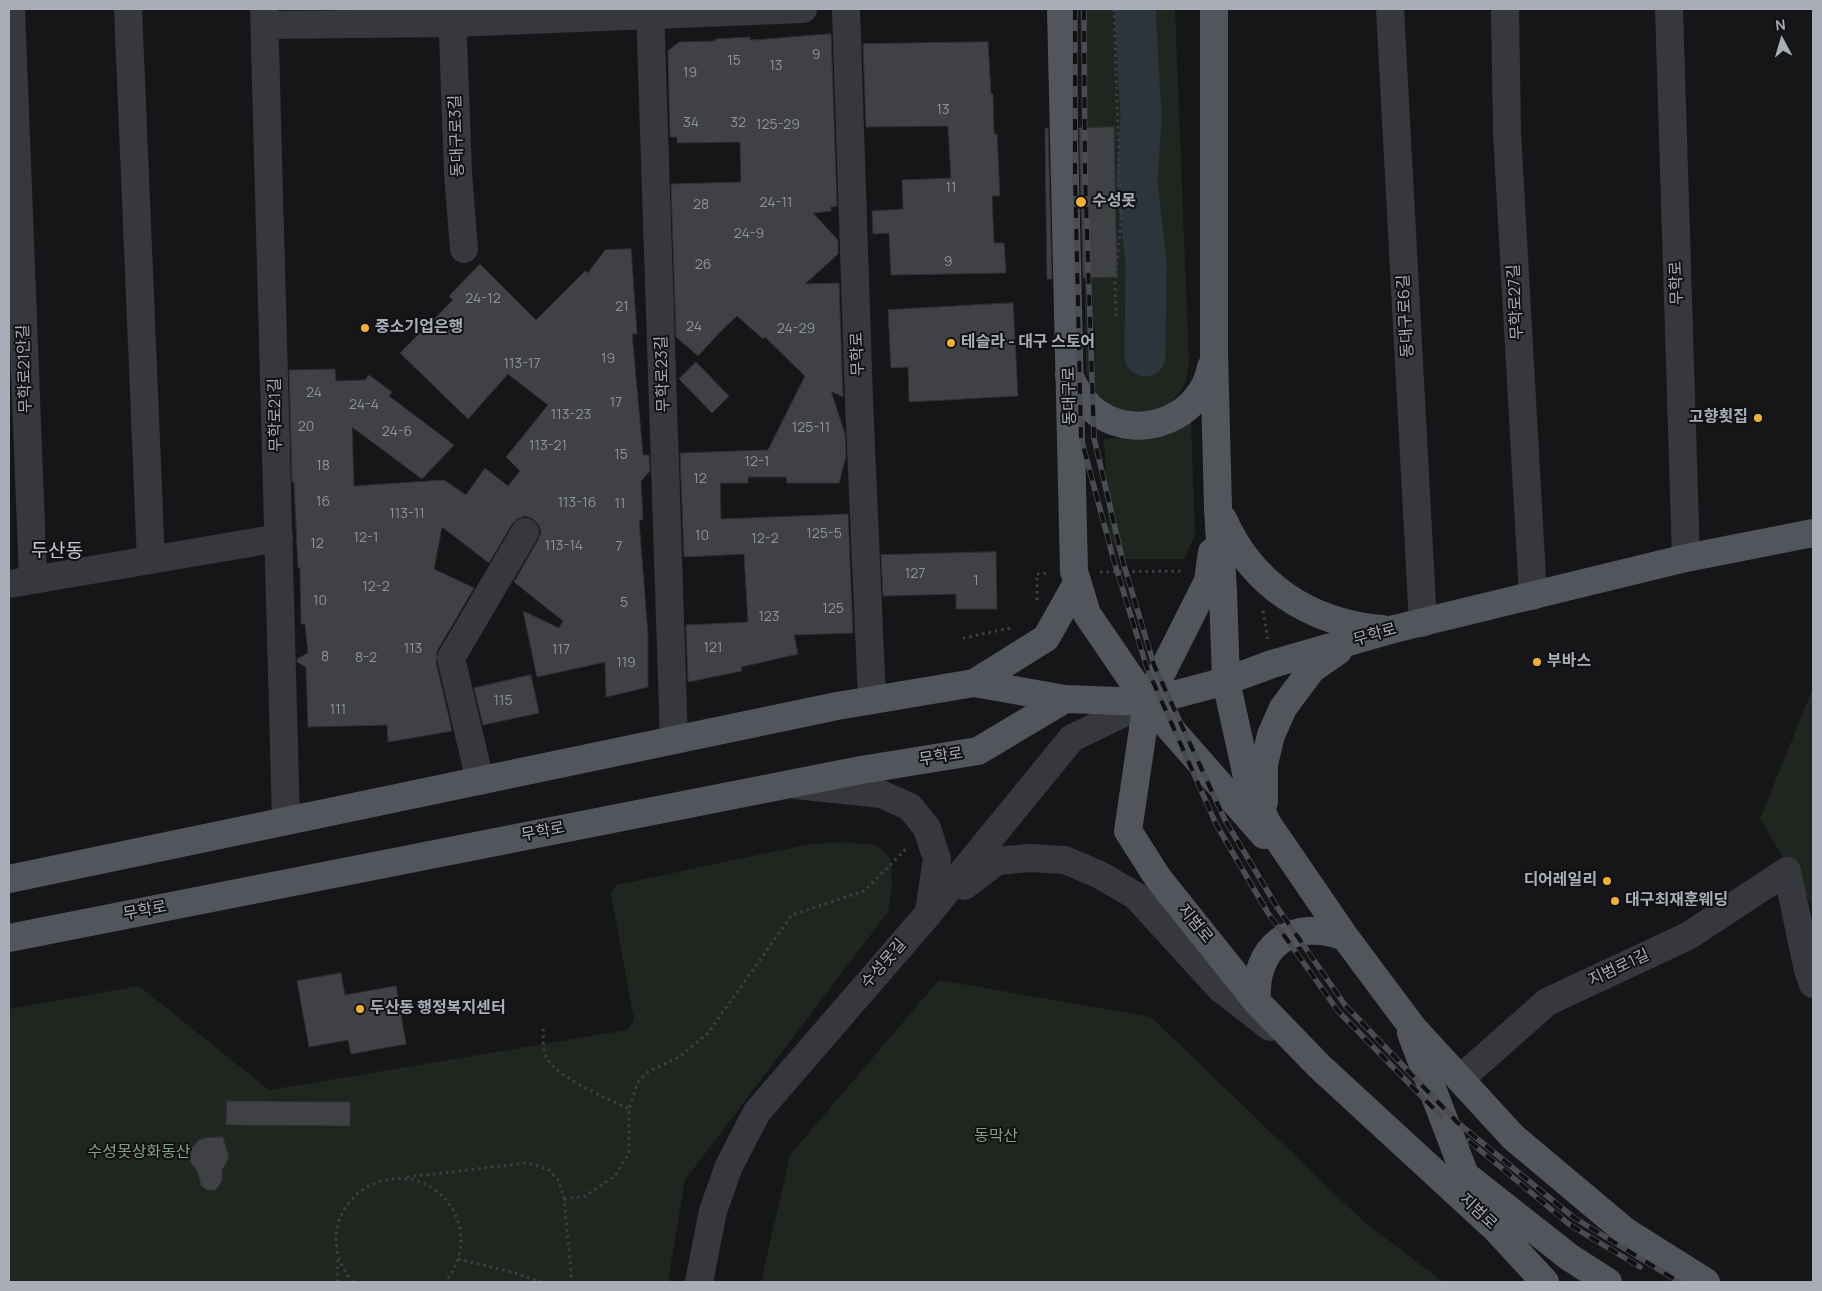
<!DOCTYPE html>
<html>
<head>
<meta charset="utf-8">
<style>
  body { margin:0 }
  #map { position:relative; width:1822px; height:1291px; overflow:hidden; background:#161618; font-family:Manrope,sans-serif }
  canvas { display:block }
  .frame { position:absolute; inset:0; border:10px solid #a8adb8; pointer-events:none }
  .north { position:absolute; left:1757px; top:15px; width:50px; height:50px; -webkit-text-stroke:4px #111113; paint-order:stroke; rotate:354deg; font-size:14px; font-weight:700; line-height:20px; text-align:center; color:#a8adb8 }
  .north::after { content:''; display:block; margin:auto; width:18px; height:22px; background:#a8adb8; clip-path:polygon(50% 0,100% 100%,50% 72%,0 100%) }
</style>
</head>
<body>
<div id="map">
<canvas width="1822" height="1291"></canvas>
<div class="frame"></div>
<div class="north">N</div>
</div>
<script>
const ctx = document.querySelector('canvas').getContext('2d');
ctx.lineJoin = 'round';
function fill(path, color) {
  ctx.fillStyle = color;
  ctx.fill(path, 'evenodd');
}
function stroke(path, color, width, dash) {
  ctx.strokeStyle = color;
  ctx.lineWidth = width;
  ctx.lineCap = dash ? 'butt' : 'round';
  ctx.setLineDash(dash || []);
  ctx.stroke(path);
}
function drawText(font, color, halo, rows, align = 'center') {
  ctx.font = font + ' Manrope,"Noto Sans KR",sans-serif';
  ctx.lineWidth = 4;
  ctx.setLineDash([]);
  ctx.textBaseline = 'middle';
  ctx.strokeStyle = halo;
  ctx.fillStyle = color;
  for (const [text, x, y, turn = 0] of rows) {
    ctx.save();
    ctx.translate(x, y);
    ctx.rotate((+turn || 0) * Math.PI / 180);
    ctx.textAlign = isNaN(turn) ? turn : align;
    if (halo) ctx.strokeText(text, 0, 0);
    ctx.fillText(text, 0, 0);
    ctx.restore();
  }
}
fill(new Path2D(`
  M 1080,9 L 1175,9 L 1189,363 L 1186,381 L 1180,392 L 1168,405 L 1138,416 L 1104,404 L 1093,390 L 1086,370 Z
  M 1191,419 L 1195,535 L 1184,559 L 1119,559 L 1109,532 L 1104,439 L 1167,436 Z
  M 1813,688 L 1813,907 L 1760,819 Z
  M 842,842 L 876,845 L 891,859 L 892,887 L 888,912 L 685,1180 L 668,1282 L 9,1282 L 9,1009 L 139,986 L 269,1090 L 627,1030 L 634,1020 L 611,894 L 616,885 L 805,845 Z
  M 939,980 L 1151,1017 L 1362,1220 L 1443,1282 L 761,1282 L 790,1155 Z`), '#1e261f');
stroke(new Path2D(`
  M 1135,9 L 1141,117 L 1137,183 L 1146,261 L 1145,356`), '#2c353c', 41);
const building = new Path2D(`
  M 831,34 L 837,206 L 831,207 L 831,211 L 813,213 L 838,240 L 838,254 L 805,284 L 839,283 L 843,397 L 831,391 L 845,434 L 846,456 L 839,483 L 787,483 L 786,477 L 748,477 L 748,483 L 720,483 L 721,519 L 848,514 L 853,633 L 794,635 L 798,654 L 741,667 L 742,671 L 688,682 L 686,625 L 748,622 L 744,554 L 684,557 L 680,453 L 768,450 L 805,376 L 765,337 L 763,339 L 737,316 L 721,331 L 698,356 L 676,337 L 671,184 L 741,182 L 740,142 L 677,143 L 677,137 L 670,137 L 668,51 L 679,42 L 715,41 L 715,39 L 750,37 L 750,40 Z
  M 988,42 L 991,94 L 993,94 L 994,134 L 997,134 L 1000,196 L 992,196 L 994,243 L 1004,243 L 1006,273 L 891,275 L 889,233 L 873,234 L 872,211 L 903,209 L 902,180 L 951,178 L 948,126 L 866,127 L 863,44 Z
  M 1114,127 L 1117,277 L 1083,278 L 1079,128 Z
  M 1048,128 L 1052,279 L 1047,279 L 1045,129 Z
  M 631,249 L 637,334 L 632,334 L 643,455 L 649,455 L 650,471 L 641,481 L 643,520 L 639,520 L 648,636 L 648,687 L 606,697 L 605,662 L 537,677 L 523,611 L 559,628 L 563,621 L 514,582 L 538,540 L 541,533 L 539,525 L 533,519 L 525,516 L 517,519 L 512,524 L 489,563 L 442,527 L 434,569 L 474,588 L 437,651 L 436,662 L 452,731 L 388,742 L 387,725 L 308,727 L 306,667 L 297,662 L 297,659 L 308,653 L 305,624 L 301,624 L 300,568 L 298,568 L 294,482 L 292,482 L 289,370 L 335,369 L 336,381 L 365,380 L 369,375 L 392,392 L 389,396 L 454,445 L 422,479 L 352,427 L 354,486 L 444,480 L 466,495 L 485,468 L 508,486 L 520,471 L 506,457 L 548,405 L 508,374 L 468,419 L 400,353 L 453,300 L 449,296 L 480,264 L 536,320 L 585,271 L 588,273 L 605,250 Z
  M 1013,303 L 1018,396 L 909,402 L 908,367 L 891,368 L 888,310 Z
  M 696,362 L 729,396 L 712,413 L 679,379 Z
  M 996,552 L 997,609 L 956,609 L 956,594 L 883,596 L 881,555 Z
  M 531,675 L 539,713 L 483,725 L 474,688 Z
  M 341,973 L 345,995 L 396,986 L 406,1044 L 351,1054 L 348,1040 L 309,1047 L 297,981 Z
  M 227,1101 L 350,1102 L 350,1126 L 226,1125 Z
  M 223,1137 L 228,1154 L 228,1160 L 222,1170 L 222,1181 L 218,1187 L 215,1190 L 207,1190 L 201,1186 L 198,1173 L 190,1161 L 191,1149 L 199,1140 L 204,1138 Z`);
fill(building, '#404145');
stroke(building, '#303034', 1);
stroke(new Path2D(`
  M 1114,9 L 1121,222 L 1115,282 L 1116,316
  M 1100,572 L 1184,571
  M 1037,600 L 1037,574 L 1049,573
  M 1263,611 L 1268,640
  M 963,638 L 1011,628
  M 543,1029 C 544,1037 542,1050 546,1057 C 555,1077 609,1099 629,1109
  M 407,1177 L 528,1163 L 548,1169 L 559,1181 L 564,1199 L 572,1282
  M 564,1199 L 585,1196 L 615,1176 L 629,1153 L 629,1109 L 638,1082 L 648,1072 L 681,1056 L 708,1033 L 792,915 L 864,891 L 907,848
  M 458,1259 L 508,1271 L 542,1282
  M 337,1282 L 338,1258
  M 353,1282 C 338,1265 332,1243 339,1221 C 344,1206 356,1192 371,1185 C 434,1156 489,1229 445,1282`), '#3d3f44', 3, [2.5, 4]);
stroke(new Path2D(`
  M 11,9 L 33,580
  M 128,9 L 151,560
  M 264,9 L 286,821
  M 452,9 L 458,174 L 464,249
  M 650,9 L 674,740
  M 846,9 L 859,401 L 872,700
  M 1390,9 L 1423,623
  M 1505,9 L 1507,132 L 1533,596
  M 1669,9 L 1686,558
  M 265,25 L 453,23 L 803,9
  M 9,584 L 279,538
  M 480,781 L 451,658 L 525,532
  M 796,785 L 881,794 L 910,807 L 927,828 L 937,859 L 929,911
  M 964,886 L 997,861 L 1030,858 L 1065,860 L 1100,875 L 1136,896 L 1221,989 L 1270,1027
  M 1460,1079 L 1547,1002 L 1688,936 L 1787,871 L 1808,970 L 1813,984
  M 699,1282 L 713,1211 L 729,1166 L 757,1112 L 929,913 L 1072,738 L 1147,702`), '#37383d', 28);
stroke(new Path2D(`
  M 1061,9 L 1074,571 L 1087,614 L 1147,702 L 1264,835
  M 1214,9 L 1214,352 L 1218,508 L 1223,591 L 1226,681 L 1247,777 L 1267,823 L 1345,937 L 1413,1028 L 1513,1137 L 1625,1231 L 1706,1282
  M 1069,375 C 1076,391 1085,405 1099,414 C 1141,442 1202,417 1211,367
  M 1223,519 C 1252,585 1310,623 1382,629
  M 1212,552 L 1208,581 L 1147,702 L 1128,831 L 1158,878 L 1257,1002 L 1319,1066 L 1496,1229 L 1545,1282
  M 974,683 L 1046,638 L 1077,583
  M 1264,802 L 1264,764 L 1271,735 L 1283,708 L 1312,669 L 1338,651
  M 9,879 L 837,706 L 974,683 L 1065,699 L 1147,702 L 1226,681 L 1272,664 L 1390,630 L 1686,558 L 1813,533
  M 9,938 L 861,770 L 978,751 L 1065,699
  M 1257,1002 C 1253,946 1292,917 1345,937
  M 1411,1033 L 1465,1175 L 1569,1257 L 1608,1282`), '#53555c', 28);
const rail = new Path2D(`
  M 1075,9 L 1075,171 L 1081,438 L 1114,561 L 1147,668 L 1216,824 L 1268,913 L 1338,1011 L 1441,1116
  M 1084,9 L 1085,173 L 1094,438 L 1123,562 L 1154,665 L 1225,820 L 1277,907 L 1345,1005 L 1458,1123 L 1573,1217 L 1679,1282
  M 1469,1141 L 1570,1225 L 1640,1267`);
stroke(rail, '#4a4c52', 5.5);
stroke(rail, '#111113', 4, [11]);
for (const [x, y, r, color] of [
  [1081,202,6,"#f2b134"],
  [365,328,5,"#f2b134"],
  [951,343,5,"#f2b134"],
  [1758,418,5,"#f2b134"],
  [1537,662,5,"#f2b134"],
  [1607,881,5,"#f2b134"],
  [1615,901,5,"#f2b134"],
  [360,1009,5,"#f2b134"]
]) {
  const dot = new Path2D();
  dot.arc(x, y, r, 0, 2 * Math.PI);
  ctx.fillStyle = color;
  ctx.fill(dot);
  stroke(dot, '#111113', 2);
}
drawText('14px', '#8e929b', null, [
  ["9",816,55],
  ["15",734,61],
  ["13",776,66],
  ["19",690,73],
  ["13",943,110],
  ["34",691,123],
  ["32",738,123],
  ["125-29",778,125],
  ["11",951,188],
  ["24-11",776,203],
  ["28",701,205],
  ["24-9",749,234],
  ["9",948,262],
  ["26",703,265],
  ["24-12",483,299],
  ["21",622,307],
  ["24",694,327],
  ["24-29",796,329],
  ["19",608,359],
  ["113-17",522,364],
  ["24",314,393],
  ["17",616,403],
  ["24-4",364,405],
  ["113-23",571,415],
  ["20",306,427],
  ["125-11",811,428],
  ["24-6",397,432],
  ["113-21",548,446],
  ["15",621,455],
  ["12-1",757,462],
  ["18",323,466],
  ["12",700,479],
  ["16",323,502],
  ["113-16",577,503],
  ["11",620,504],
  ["113-11",407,514],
  ["125-5",824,534],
  ["10",702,536],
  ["12-1",366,538],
  ["12-2",765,539],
  ["12",317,544],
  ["113-14",564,546],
  ["7",619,547],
  ["127",915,574],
  ["1",976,581],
  ["12-2",376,587],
  ["10",320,601],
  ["5",624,603],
  ["125",833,609],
  ["123",769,617],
  ["121",713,648],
  ["113",413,649],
  ["117",561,650],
  ["8",325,657],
  ["8-2",366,658],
  ["119",626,663],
  ["115",503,701],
  ["111",338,710]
]);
drawText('16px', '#a8adb8', '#111113', [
  ["동대구로3길",457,136,-92],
  ["무학로",1677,283,-92],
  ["무학로27길",1516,302,-93],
  ["동대구로6길",1406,316,-93],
  ["무학로",858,354,-92],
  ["무학로21안길",25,369,-92],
  ["무학로23길",663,374,-92],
  ["동대구로",1070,396,-91],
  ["무학로21길",276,415,-91],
  ["무학로",1375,635,-16],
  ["무학로",941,757,-9],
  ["무학로",543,832,-11],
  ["무학로",145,911,-11],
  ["지범로",1195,924,51],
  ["수성못길",884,964,-49],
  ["지범로1길",1619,968,-25],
  ["지범로",1478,1212,43]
]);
drawText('bold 16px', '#a8adb8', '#111113', [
  ["수성못",1092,202],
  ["중소기업은행",375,328],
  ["테슬라 - 대구 스토어",961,343],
  ["고향횟집",1748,418,"right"],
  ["부바스",1547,662],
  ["디어레일리",1597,881,"right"],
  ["대구최재훈웨딩",1625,901],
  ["두산동 행정복지센터",370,1009]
], 'left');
drawText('16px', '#7fa381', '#111113', [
  ["동막산",996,1137],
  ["수성못상화동산",139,1153]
]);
drawText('19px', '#c9ccd4', '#111113', [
  ["두산동",57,552]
]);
</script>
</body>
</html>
